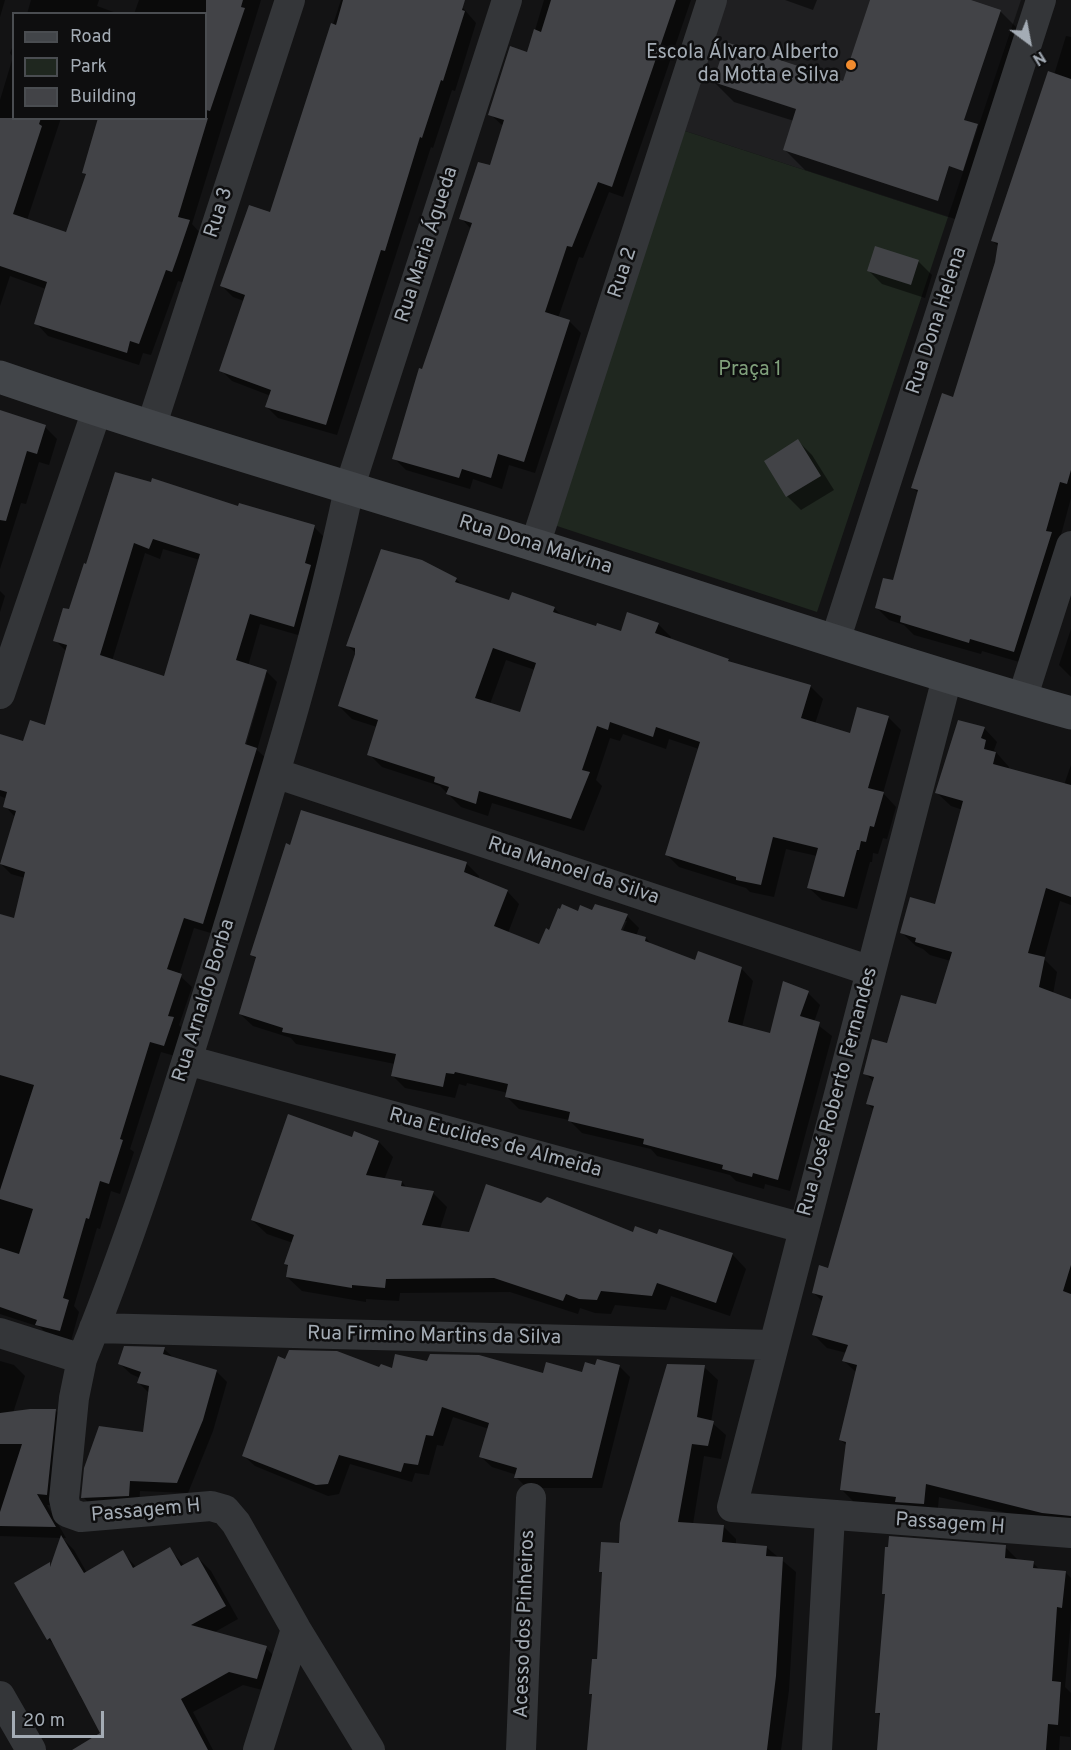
<!DOCTYPE html>
<html>
<head>
<meta charset="utf-8">
<style>
  body { margin:0 }
  #map { position:relative; width:1071px; height:1750px; overflow:hidden; background:#131314; font-family:Overpass,sans-serif }
  canvas { display:block }
  .legend { position:absolute; left:12px; top:12px; width:195px; height:108px; box-sizing:border-box; background:#0e0e0f; border:2px solid #4a4d51; margin:0; padding:8px 10px; list-style:none; font-size:18px; color:#a4acb5 }
  .legend li { display:flex; align-items:center; gap:12px; height:30px }
  .legend b { width:30px; border:2px solid #4a4d51 }
  .north { position:absolute; left:999px; top:12px; width:60px; height:60px; -webkit-text-stroke:4px #0e0e0f; paint-order:stroke; rotate:148deg; font-size:16px; font-weight:700; line-height:24px; text-align:center; color:#a4acb5 }
  .north::after { content:''; display:block; margin:auto; width:21px; height:27px; background:#a4acb5; clip-path:polygon(50% 0,100% 100%,50% 72%,0 100%) }
  .scale { position:absolute; left:12px; top:1711px; width:92px; height:27px; box-sizing:border-box; border:3px solid #a4acb5; border-top:0; padding-left:8px; font-size:18px; line-height:21px; white-space:nowrap; color:#a4acb5; -webkit-text-stroke:4px #0e0e0f; paint-order:stroke }
</style>
</head>
<body>
<div id="map">
<canvas width="1071" height="1750"></canvas>
<ul class="legend">
<li><b style="height:8px;background:#424549"></b>Road</li>
<li><b style="height:16px;background:#1f271f"></b>Park</li>
<li><b style="height:16px;background:#424347"></b>Building</li>
</ul>
<div class="north">N</div>
<div class="scale">20 m</div>
</div>
<script>
const ctx = document.querySelector('canvas').getContext('2d');
ctx.lineJoin = 'round';
function fill(path, color) {
  ctx.fillStyle = color;
  ctx.fill(path, 'evenodd');
}
function stroke(path, color, width, dash) {
  ctx.strokeStyle = color;
  ctx.lineWidth = width;
  ctx.lineCap = dash ? 'butt' : 'round';
  ctx.setLineDash(dash || []);
  ctx.stroke(path);
}
function drawText(font, color, halo, rows, align = 'center') {
  ctx.font = font + ' Overpass,sans-serif';
  ctx.lineWidth = 5;
  ctx.setLineDash([]);
  ctx.textBaseline = 'middle';
  ctx.strokeStyle = halo;
  ctx.fillStyle = color;
  for (const [text, x, y, turn = 0] of rows) {
    ctx.save();
    ctx.translate(x, y);
    ctx.rotate((+turn || 0) * Math.PI / 180);
    ctx.textAlign = isNaN(turn) ? turn : align;
    if (halo) ctx.strokeText(text, 0, 0);
    ctx.fillText(text, 0, 0);
    ctx.restore();
  }
}
fill(new Path2D(`
  M 725,0 L 1021,0 L 948,217 L 682,130 Z`), '#1f1f21');
fill(new Path2D(`
  M 682,130 L 948,217 L 817,612 L 551,524 Z`), '#1f271f');
fill(new Path2D(`
  M 0,0 L 5,0 L 0,17 Z
  M 31,0 L 99,0 L 97,6 L 119,14 L 27,14 Z
  M 139,0 L 261,0 L 192,224 L 201,234 L 185,283 L 178,281 L 151,355 L 143,353 L 139,365 L 48,336 L 36,323 L 46,289 L 10,276 L 0,306 L 0,100 L 13,57 L 10,53 L 14,43 L 14,118 L 61,118 L 27,220 L 67,234 L 87,176 L 84,173 L 206,118 L 206,14 L 134,14 Z
  M 341,0 L 428,0 L 463,8 L 476,23 L 455,91 L 452,90 L 433,148 L 431,147 L 337,435 L 278,418 L 267,407 L 271,396 L 232,381 L 221,370 L 244,301 L 233,297 L 222,286 L 271,214 Z
  M 544,0 L 691,0 L 623,197 L 609,192 L 583,258 L 579,257 L 558,318 L 570,322 L 581,333 L 535,473 L 509,465 L 502,489 L 473,479 L 470,489 L 406,470 L 394,458 L 471,229 L 461,218 L 491,167 L 503,126 L 490,114 L 528,54 Z
  M 785,0 L 817,0 L 813,10 Z
  M 871,0 L 967,0 L 1000,11 L 1020,31 L 958,220 L 805,170 L 785,150 L 794,121 L 734,102 L 714,82 L 844,83 Z
  M 1066,36 L 1071,37 L 1071,498 L 1026,664 L 982,651 L 981,654 L 914,635 L 904,625 L 889,620 L 877,608 L 894,582 L 919,494 L 913,488 L 954,398 L 997,262 L 999,247 L 993,241 L 1054,75 Z
  M 918,261 L 932,275 L 925,298 L 882,284 L 869,271 Z
  M 0,412 L 45,427 L 57,439 L 49,465 L 39,462 L 26,504 L 21,503 L 0,569 Z
  M 798,441 L 812,455 L 834,490 L 801,510 L 787,496 L 766,461 Z
  M 116,474 L 314,527 L 325,538 L 305,637 L 260,624 L 248,666 L 266,671 L 277,682 L 257,750 L 268,760 L 214,934 L 194,928 L 179,975 L 192,987 L 179,1025 L 184,1030 L 175,1056 L 161,1052 L 130,1149 L 134,1152 L 120,1194 L 111,1191 L 100,1229 L 97,1228 L 74,1306 L 79,1312 L 71,1341 L 48,1335 L 40,1327 L 0,1314 L 0,915 L 15,920 L 25,878 L 11,874 L 0,863 L 15,817 L 5,806 L 7,799 L 0,796 L 0,755 L 24,743 L 46,727 L 67,652 L 55,640 L 70,611 L 87,566 ZM 163,549 L 200,560 L 165,678 L 112,661 L 145,553 L 160,559 ZM 263,676 L 266,676 L 244,752 L 241,751 Z
  M 456,579 L 462,585 L 510,601 L 554,608 L 562,616 L 597,628 L 622,633 L 658,624 L 671,637 L 670,640 L 728,660 L 732,664 L 810,686 L 823,699 L 815,724 L 851,734 L 888,717 L 901,730 L 883,793 L 896,807 L 887,839 L 883,838 L 878,854 L 873,853 L 872,862 L 870,862 L 857,909 L 822,900 L 809,888 L 817,856 L 786,849 L 774,897 L 750,892 L 746,888 L 679,867 L 666,854 L 699,749 L 669,739 L 666,749 L 623,734 L 620,741 L 610,738 L 596,780 L 602,786 L 584,831 L 492,803 L 488,816 L 461,807 L 440,786 L 382,767 L 369,754 L 377,727 L 352,719 L 339,706 L 357,654 L 348,646 ZM 506,660 L 535,670 L 521,714 L 490,704 Z
  M 0,591 L 5,596 L 0,612 Z
  M 1071,629 L 1071,677 L 1059,665 Z
  M 984,728 L 997,742 L 994,750 L 1009,767 L 1008,770 L 1064,785 L 1071,765 L 1071,905 L 1060,901 L 1044,959 L 1057,972 L 1053,994 L 1071,1000 L 1071,1528 L 939,1497 L 937,1517 L 855,1503 L 841,1489 L 847,1446 L 840,1439 L 857,1373 L 844,1361 L 847,1353 L 827,1348 L 814,1335 L 823,1302 L 813,1292 L 829,1269 L 874,1110 L 867,1103 L 874,1082 L 865,1073 L 888,1045 L 937,1006 L 951,961 L 930,955 L 923,949 L 916,946 L 902,933 L 936,906 L 963,810 L 951,806 L 937,793 Z
  M 302,812 L 467,864 L 479,876 L 478,879 L 507,891 L 519,904 L 508,933 L 540,946 L 550,932 L 579,913 L 593,912 L 627,916 L 639,928 L 636,936 L 646,938 L 652,945 L 696,962 L 741,968 L 753,981 L 742,1027 L 771,1035 L 808,993 L 820,1005 L 814,1022 L 832,1036 L 790,1191 L 765,1184 L 764,1189 L 736,1181 L 730,1175 L 657,1156 L 651,1149 L 582,1133 L 569,1120 L 519,1109 L 507,1097 L 508,1093 L 467,1083 L 466,1086 L 459,1084 L 455,1098 L 405,1088 L 393,1076 L 395,1064 L 296,1044 L 291,1038 L 253,1026 L 240,1014 L 256,959 L 252,955 ZM 623,921 L 627,921 L 620,937 L 617,936 Z
  M 353,1139 L 379,1142 L 393,1157 L 384,1180 L 402,1182 L 407,1188 L 433,1193 L 447,1207 L 440,1229 L 470,1233 L 634,1234 L 658,1236 L 732,1254 L 746,1269 L 730,1316 L 671,1296 L 666,1310 L 615,1305 L 611,1314 L 595,1313 L 580,1308 L 578,1314 L 510,1292 L 400,1293 L 399,1301 L 366,1299 L 366,1302 L 302,1291 L 287,1277 L 289,1267 L 285,1264 L 293,1243 L 267,1234 L 252,1220 Z
  M 164,1349 L 175,1359 L 217,1372 L 227,1382 L 213,1431 L 188,1493 L 140,1491 L 139,1506 L 94,1508 L 83,1497 L 144,1433 L 149,1393 L 139,1383 L 140,1378 L 131,1374 L 120,1364 Z
  M 0,1361 L 14,1365 L 25,1376 L 13,1413 L 55,1410 L 66,1421 L 58,1505 L 47,1505 L 66,1538 L 62,1538 L 74,1550 L 87,1573 L 122,1552 L 136,1567 L 169,1549 L 185,1566 L 198,1558 L 211,1571 L 238,1619 L 213,1633 L 266,1648 L 279,1661 L 270,1692 L 243,1685 L 193,1712 L 213,1750 L 115,1750 L 108,1743 L 80,1696 L 84,1694 L 59,1649 L 48,1639 L 49,1564 L 51,1566 L 61,1538 L 0,1536 Z
  M 286,1361 L 393,1370 L 428,1363 L 544,1375 L 583,1374 L 596,1367 L 619,1366 L 630,1377 L 602,1488 L 527,1488 L 516,1477 L 517,1475 L 492,1467 L 481,1457 L 489,1429 L 453,1417 L 443,1446 L 437,1445 L 429,1475 L 415,1473 L 412,1482 L 350,1464 L 339,1494 L 328,1496 L 255,1466 L 244,1456 Z
  M 704,1367 L 718,1380 L 711,1422 L 726,1435 L 721,1459 L 704,1456 L 693,1524 L 723,1526 L 736,1539 L 736,1544 L 766,1547 L 796,1572 L 789,1690 L 781,1750 L 589,1750 L 593,1696 L 591,1694 L 598,1661 L 604,1575 L 601,1572 L 620,1545 Z
  M 1005,1547 L 1018,1560 L 1033,1563 L 1040,1570 L 1065,1572 L 1071,1578 L 1071,1619 L 1065,1687 L 1071,1693 L 1070,1737 L 1060,1736 L 1059,1750 L 879,1750 L 881,1717 L 877,1712 L 886,1596 L 884,1594 Z`), '#0007');
fill(new Path2D(`
  M 206,0 L 243,0 L 241,7 L 245,8 L 210,111 L 206,110 Z
  M 343,0 L 465,0 L 462,10 L 465,11 L 443,81 L 441,80 L 422,138 L 420,137 L 385,251 L 381,250 L 326,425 L 265,407 L 271,390 L 219,371 L 245,295 L 220,286 L 249,205 L 270,212 L 331,23 L 336,25 Z
  M 551,0 L 676,0 L 612,187 L 598,182 L 572,247 L 567,246 L 545,312 L 570,320 L 524,462 L 498,454 L 491,478 L 462,469 L 459,478 L 392,459 L 419,368 L 422,369 L 472,223 L 459,219 L 478,162 L 490,165 L 504,120 L 488,115 L 510,46 L 527,52 L 534,29 L 541,32 Z
  M 870,0 L 971,0 L 1001,10 L 964,120 L 978,124 L 963,171 L 949,166 L 938,201 L 783,150 L 796,109 L 713,82 L 726,42 L 843,81 Z
  M 1048,71 L 1071,79 L 1071,470 L 1067,484 L 1060,482 L 1046,531 L 1052,532 L 1014,652 L 970,639 L 969,643 L 900,622 L 901,616 L 875,608 L 883,578 L 893,580 L 918,490 L 911,488 L 942,393 L 953,397 L 995,262 L 998,243 L 991,241 Z
  M 0,118 L 41,118 L 39,124 L 42,126 L 13,214 L 66,232 L 86,174 L 82,173 L 98,118 L 208,118 L 178,217 L 190,220 L 177,258 L 172,272 L 166,270 L 139,344 L 130,341 L 127,353 L 34,324 L 47,282 L 0,266 Z
  M 875,246 L 919,260 L 911,285 L 867,271 Z
  M 0,410 L 46,425 L 37,454 L 27,451 L 6,521 L 0,520 Z
  M 798,439 L 821,476 L 786,497 L 764,461 Z
  M 115,472 L 151,482 L 152,478 L 238,506 L 239,503 L 315,525 L 305,563 L 311,565 L 294,627 L 250,614 L 236,660 L 267,670 L 245,744 L 257,748 L 203,924 L 184,918 L 167,969 L 182,974 L 168,1016 L 174,1017 L 164,1046 L 150,1042 L 120,1139 L 123,1140 L 109,1184 L 100,1181 L 89,1219 L 86,1218 L 63,1298 L 69,1300 L 60,1331 L 35,1325 L 37,1320 L 0,1307 L 0,1248 L 19,1254 L 33,1209 L 0,1199 L 0,1190 L 34,1085 L 0,1075 L 0,914 L 14,918 L 25,872 L 0,864 L 16,811 L 3,807 L 7,792 L 0,790 L 0,734 L 23,741 L 30,720 L 45,725 L 67,645 L 53,641 L 63,608 L 69,609 L 84,563 L 86,564 ZM 153,539 L 200,554 L 164,676 L 100,655 L 134,543 L 149,549 Z
  M 381,549 L 422,560 L 457,578 L 455,582 L 509,600 L 512,592 L 555,607 L 553,612 L 596,626 L 597,623 L 621,631 L 627,612 L 659,623 L 655,633 L 729,659 L 728,661 L 811,685 L 801,718 L 850,733 L 857,707 L 889,716 L 868,788 L 884,792 L 874,827 L 870,826 L 866,842 L 861,841 L 859,850 L 857,850 L 844,897 L 807,888 L 818,848 L 773,837 L 761,885 L 736,880 L 736,877 L 665,855 L 700,742 L 656,727 L 653,737 L 610,722 L 608,730 L 597,726 L 582,770 L 590,772 L 571,819 L 479,791 L 476,804 L 446,794 L 449,787 L 434,782 L 435,777 L 367,755 L 378,720 L 338,706 L 355,654 L 355,648 L 346,646 ZM 493,648 L 536,663 L 520,712 L 475,698 Z
  M 958,720 L 985,727 L 981,738 L 986,740 L 984,749 L 996,752 L 993,764 L 1071,785 L 1071,897 L 1046,888 L 1028,953 L 1045,957 L 1039,987 L 1071,999 L 1071,1265 L 1063,1291 L 1071,1294 L 1071,1516 L 1042,1513 L 926,1484 L 924,1504 L 895,1502 L 896,1497 L 840,1490 L 846,1442 L 839,1440 L 857,1365 L 842,1361 L 848,1345 L 812,1335 L 823,1296 L 812,1293 L 819,1265 L 828,1268 L 874,1106 L 866,1104 L 874,1077 L 863,1074 L 872,1039 L 887,1043 L 901,995 L 936,1004 L 952,952 L 915,942 L 916,938 L 900,933 L 910,897 L 935,904 L 963,801 L 935,793 Z
  M 301,810 L 467,862 L 464,872 L 508,890 L 494,926 L 539,944 L 546,928 L 549,930 L 558,908 L 560,909 L 562,904 L 578,911 L 580,905 L 592,910 L 595,904 L 628,914 L 621,930 L 646,937 L 645,941 L 695,960 L 698,951 L 742,967 L 728,1022 L 770,1033 L 783,981 L 809,991 L 800,1016 L 820,1022 L 778,1180 L 753,1173 L 752,1177 L 722,1169 L 723,1165 L 643,1144 L 644,1139 L 568,1121 L 570,1112 L 505,1097 L 508,1084 L 455,1072 L 454,1074 L 446,1073 L 443,1087 L 391,1076 L 396,1054 L 282,1032 L 283,1028 L 239,1014 L 256,957 L 250,955 L 286,843 L 290,845 Z
  M 288,1114 L 352,1137 L 354,1131 L 379,1141 L 366,1175 L 402,1181 L 401,1186 L 434,1191 L 422,1225 L 469,1232 L 486,1184 L 541,1203 L 547,1197 L 633,1232 L 635,1226 L 657,1234 L 659,1229 L 733,1253 L 716,1303 L 657,1283 L 652,1296 L 601,1291 L 597,1300 L 579,1299 L 566,1294 L 563,1301 L 494,1278 L 386,1279 L 385,1288 L 352,1285 L 352,1288 L 286,1277 L 288,1265 L 284,1264 L 294,1235 L 251,1220 Z
  M 124,1346 L 165,1347 L 163,1354 L 217,1370 L 203,1420 L 177,1483 L 130,1481 L 129,1496 L 81,1498 L 84,1468 L 99,1426 L 143,1432 L 149,1386 L 137,1383 L 141,1372 L 118,1364 Z
  M 289,1350 L 337,1351 L 379,1367 L 381,1364 L 392,1368 L 395,1354 L 427,1361 L 430,1354 L 479,1355 L 543,1373 L 546,1362 L 582,1372 L 585,1362 L 595,1365 L 597,1359 L 620,1365 L 592,1478 L 514,1478 L 517,1468 L 479,1457 L 489,1423 L 442,1407 L 433,1436 L 426,1435 L 418,1465 L 404,1463 L 401,1472 L 339,1455 L 328,1484 L 316,1485 L 242,1456 L 278,1356 L 285,1359 Z
  M 667,1364 L 705,1365 L 697,1417 L 714,1421 L 708,1446 L 692,1444 L 678,1522 L 724,1525 L 722,1542 L 767,1546 L 766,1556 L 783,1557 L 776,1676 L 767,1750 L 587,1750 L 592,1694 L 589,1694 L 592,1659 L 597,1659 L 602,1572 L 599,1572 L 601,1542 L 619,1543 L 620,1523 Z
  M 30,1409 L 56,1409 L 47,1495 L 37,1494 L 56,1527 L 0,1526 L 0,1512 L 22,1444 L 0,1444 L 0,1413 Z
  M 61,1535 L 84,1573 L 123,1550 L 133,1568 L 170,1547 L 181,1566 L 198,1557 L 226,1606 L 191,1625 L 267,1646 L 257,1679 L 229,1672 L 181,1699 L 208,1750 L 72,1750 L 100,1733 L 50,1638 L 47,1640 L 14,1583 L 50,1562 L 50,1567 Z
  M 889,1536 L 1006,1545 L 1005,1558 L 1034,1561 L 1033,1568 L 1066,1571 L 1062,1608 L 1057,1607 L 1052,1681 L 1061,1682 L 1058,1725 L 1048,1724 L 1046,1750 L 877,1750 L 880,1713 L 875,1713 L 885,1594 L 882,1594 L 885,1547 L 888,1547 Z`), '#424347');
stroke(new Path2D(`
  M 151,427 L 290,0
  M 535,545 L 712,0
  M 835,641 L 1041,0
  M 947,678 L 732,1507 L 1071,1533
  M 0,694 L 97,410
  M 1022,699 L 1071,546
  M 275,773 L 871,971
  M 187,1060 L 803,1228
  M 94,1328 L 773,1345
  M 0,1333 L 82,1359
  M 0,1696 L 31,1750
  M 258,1750 L 296,1629
  M 370,1750 L 296,1629 L 236,1523 L 225,1510 L 211,1506 L 81,1517 L 67,1512 L 64,1499 L 74,1398 L 82,1359 C 140,1216 185,1068 230,921 C 274,778 318,635 349,489 L 507,0
  M 521,1750 L 531,1498
  M 817,1750 L 830,1516`), '#343639', 30);
stroke(new Path2D(`
  M 0,377 C 178,438 359,490 538,546 C 716,602 892,662 1071,713`), '#424549', 33);
for (const [x, y, r, color] of [
  [851,65,6,"#f18b2e"]
]) {
  const dot = new Path2D();
  dot.arc(x, y, r, 0, 2 * Math.PI);
  ctx.fillStyle = color;
  ctx.fill(dot);
  stroke(dot, '#0e0e0f', 2);
}
drawText('20px', '#a4acb5', '#0e0e0f', [
  ["Escola Álvaro Alberto",839,54],
  ["da Motta e Silva",839,77]
], 'right');
drawText('20px', '#a4acb5', '#0e0e0f', [
  ["Rua 3",220,213,-72],
  ["Rua Maria Águeda",428,245,-72],
  ["Rua 2",624,273,-72],
  ["Rua Dona Helena",938,321,-72],
  ["Rua Dona Malvina",535,546,17],
  ["Rua Manoel da Silva",573,872,18],
  ["Rua Arnaldo Borba",205,1001,-73],
  ["Rua José Roberto Fernandes",839,1092,-75],
  ["Rua Euclides de Almeida",495,1144,15],
  ["Rua Firmino Martins da Silva",434,1337,1],
  ["Passagem H",146,1512,-5],
  ["Passagem H",950,1525,4],
  ["Acesso dos Pinheiros",526,1624,-88]
]);
drawText('20px', '#80a07b', '#0e0e0f', [
  ["Praça 1",750,371]
]);
</script>
</body>
</html>
